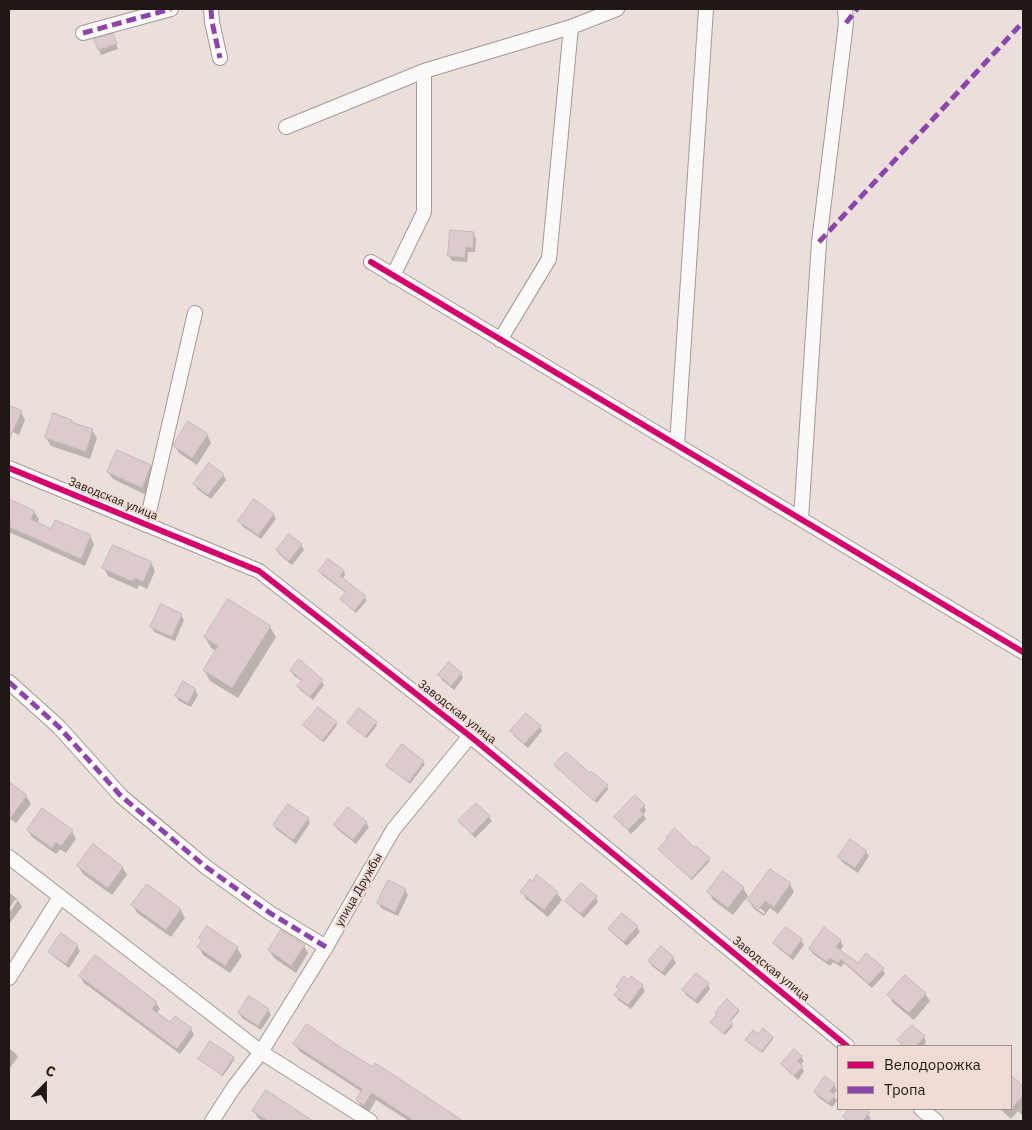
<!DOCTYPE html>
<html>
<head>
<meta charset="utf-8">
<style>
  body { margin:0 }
  #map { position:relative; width:1032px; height:1130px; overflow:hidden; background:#eadfda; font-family:"IBM Plex Sans",sans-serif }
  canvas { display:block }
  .frame { position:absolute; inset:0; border:10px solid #1f1815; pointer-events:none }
  .legend { position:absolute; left:837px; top:1045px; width:175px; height:65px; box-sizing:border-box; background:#f0dcd4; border:1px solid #9c8e88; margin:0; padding:6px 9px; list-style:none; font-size:15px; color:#1f1815 }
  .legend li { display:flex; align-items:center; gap:10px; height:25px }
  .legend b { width:25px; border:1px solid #9c8e88 }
  .north { position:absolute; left:20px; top:1060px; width:50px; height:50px; -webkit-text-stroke:4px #f0dcd4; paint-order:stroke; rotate:22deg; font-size:14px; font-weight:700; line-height:20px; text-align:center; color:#1f1815 }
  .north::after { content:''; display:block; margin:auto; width:18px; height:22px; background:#1f1815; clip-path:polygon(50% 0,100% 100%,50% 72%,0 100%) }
</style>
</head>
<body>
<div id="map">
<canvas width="1032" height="1130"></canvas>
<div class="frame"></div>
<ul class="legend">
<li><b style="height:6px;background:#d6006c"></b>Велодорожка</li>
<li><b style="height:6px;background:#8e44ad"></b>Тропа</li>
</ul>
<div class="north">С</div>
</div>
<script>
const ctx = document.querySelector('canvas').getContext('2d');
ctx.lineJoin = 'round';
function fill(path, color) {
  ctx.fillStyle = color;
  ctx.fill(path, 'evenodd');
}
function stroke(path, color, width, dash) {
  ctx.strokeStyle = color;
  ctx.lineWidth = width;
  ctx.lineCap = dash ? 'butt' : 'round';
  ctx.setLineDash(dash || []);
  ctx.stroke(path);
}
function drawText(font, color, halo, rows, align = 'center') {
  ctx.font = font + ' "IBM Plex Sans",sans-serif';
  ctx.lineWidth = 4.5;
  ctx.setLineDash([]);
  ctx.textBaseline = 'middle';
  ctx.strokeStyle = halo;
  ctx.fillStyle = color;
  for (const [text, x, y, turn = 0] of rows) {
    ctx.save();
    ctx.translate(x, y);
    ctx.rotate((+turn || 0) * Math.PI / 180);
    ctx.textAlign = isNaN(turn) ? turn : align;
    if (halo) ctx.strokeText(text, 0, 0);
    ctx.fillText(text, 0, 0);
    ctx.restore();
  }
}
fill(new Path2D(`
  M 95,40 L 115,40 L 118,49 L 101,55 Z
  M 451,232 L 473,234 L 476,238 L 475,252 L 468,252 L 467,262 L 452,261 L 449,256 Z
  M 9,405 L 21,412 L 25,420 L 19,435 L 9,430 Z
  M 71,421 L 73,424 L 92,430 L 97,438 L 90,459 L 51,446 L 46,438 Z
  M 207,435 L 211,443 L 197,465 L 179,453 L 175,446 Z
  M 210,465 L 223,475 L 226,480 L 211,499 L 197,489 L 195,484 Z
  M 150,466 L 154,474 L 146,495 L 113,479 L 108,472 Z
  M 9,500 L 34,512 L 39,519 L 37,524 L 52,531 L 90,536 L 94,544 L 85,566 L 9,532 Z
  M 273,514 L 276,519 L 261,539 L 242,526 L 240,521 Z
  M 301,545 L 304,550 L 292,565 L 280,555 L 277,550 Z
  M 329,560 L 344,571 L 345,575 L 342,579 L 367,600 L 356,613 L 341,599 L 346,593 L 322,575 L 320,572 Z
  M 151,563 L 155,571 L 147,589 L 139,585 L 137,589 L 108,576 L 104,568 Z
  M 181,615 L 184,620 L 175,641 L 154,632 L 152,627 Z
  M 270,627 L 276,637 L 238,698 L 210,681 L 204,670 L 216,651 L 211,648 L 205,637 Z
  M 292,672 L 322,681 L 324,685 L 313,700 L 300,690 L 298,686 L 302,681 L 294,676 Z
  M 461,673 L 463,678 L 454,690 L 442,680 L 440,676 Z
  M 195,690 L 198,695 L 191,707 L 179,701 L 176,696 Z
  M 360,710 L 377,725 L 367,738 L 350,725 Z
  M 336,723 L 337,725 L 324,742 L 304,726 Z
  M 540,727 L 542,731 L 528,748 L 514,736 L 512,731 Z
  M 402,746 L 425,764 L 410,784 L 388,766 Z
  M 556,766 L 590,775 L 607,786 L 608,789 L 597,803 Z
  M 9,783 L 26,796 L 31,804 L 16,823 L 9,818 Z
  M 644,806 L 646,811 L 643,814 L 646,819 L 631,834 L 616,817 Z
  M 489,817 L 492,821 L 475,838 L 460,821 Z
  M 308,819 L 310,823 L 296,844 L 277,830 L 274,826 Z
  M 366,823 L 369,827 L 356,844 L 338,830 L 335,826 Z
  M 28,830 L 72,831 L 76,839 L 66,853 L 60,849 L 56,854 L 32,837 Z
  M 93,846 L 123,868 L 127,875 L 112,895 L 83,874 L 78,866 Z
  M 695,849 L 710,861 L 692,880 L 661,851 Z
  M 866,852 L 869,856 L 858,873 L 842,862 L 839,857 Z
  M 723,873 L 743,888 L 748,896 L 733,915 L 713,900 L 709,892 Z
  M 790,884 L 794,892 L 778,914 L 770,908 L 764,916 L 753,908 L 749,900 ZM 753,903 L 765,912 L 764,914 L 753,906 Z
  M 147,885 L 181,910 L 185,918 L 171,937 L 137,913 L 133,905 Z
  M 405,890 L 408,895 L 398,916 L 381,908 L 379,903 Z
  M 9,892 L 18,900 L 15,900 L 9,909 Z
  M 522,892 L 557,893 L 562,900 L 548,917 L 526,899 Z
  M 596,897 L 598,902 L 584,918 L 570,906 L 567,901 Z
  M 18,900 L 22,907 L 9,924 L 9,913 Z
  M 637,927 L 640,932 L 627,946 L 613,934 L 610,929 Z
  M 208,928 L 237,948 L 242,956 L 230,973 L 203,955 L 199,947 L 202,942 L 201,938 Z
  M 824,929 L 841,941 L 843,946 L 840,951 L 858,964 L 883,969 L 885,974 L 872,988 L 844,963 L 841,967 L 833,962 L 830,966 L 813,954 L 810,949 Z
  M 61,935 L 77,946 L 80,951 L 69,968 L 53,956 L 50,952 Z
  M 801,940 L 804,945 L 793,960 L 778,948 L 775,943 Z
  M 304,946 L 308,953 L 296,973 L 274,958 L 269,950 Z
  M 661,948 L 673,958 L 676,963 L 665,976 L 652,966 L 650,961 Z
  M 80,976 L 156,1003 L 160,1009 L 156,1014 L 170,1024 L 191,1029 L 194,1035 L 180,1054 L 84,983 Z
  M 629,981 L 642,986 L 645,991 L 631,1009 L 618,1000 L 616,995 L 619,990 L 617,987 Z
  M 708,984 L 710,989 L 698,1004 L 686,995 L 683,990 Z
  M 925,994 L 930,1001 L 914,1020 L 893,1003 L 889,995 Z
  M 268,1010 L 271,1015 L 261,1030 L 242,1018 L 239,1013 Z
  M 738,1010 L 739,1012 L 730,1022 L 733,1026 L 725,1035 L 713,1024 L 718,1015 L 716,1013 Z
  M 772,1037 L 773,1039 L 762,1053 L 747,1040 Z
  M 924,1037 L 926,1042 L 923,1046 L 903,1046 L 899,1041 Z
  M 295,1044 L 336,1046 L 374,1068 L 385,1071 L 461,1121 L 409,1121 L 376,1100 L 369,1112 L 362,1107 L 357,1100 L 362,1092 L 299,1051 Z
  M 9,1048 L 15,1053 L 18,1057 L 9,1069 Z
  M 801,1056 L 804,1061 L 800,1065 L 804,1071 L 798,1080 L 786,1069 L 783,1065 Z
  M 233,1058 L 234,1060 L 223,1076 L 199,1059 Z
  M 1013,1078 L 1023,1088 L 1023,1116 L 1018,1111 L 1011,1119 L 1000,1109 L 1011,1109 L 1011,1080 Z
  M 834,1085 L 837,1090 L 833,1095 L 837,1101 L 832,1107 L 818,1097 L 815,1092 Z
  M 851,1109 L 863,1109 L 871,1118 L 869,1121 L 847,1121 L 844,1117 Z
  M 254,1111 L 302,1120 L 301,1121 L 263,1121 L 258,1118 Z`), '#0003');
const building = new Path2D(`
  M 113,34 L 117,44 L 98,50 L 94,39 Z
  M 450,230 L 474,232 L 473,248 L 466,247 L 465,258 L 448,256 Z
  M 9,405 L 22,411 L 9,440 Z
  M 53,413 L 72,420 L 71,422 L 93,429 L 86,452 L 45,438 Z
  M 188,421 L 208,434 L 192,458 L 173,446 Z
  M 117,450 L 151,465 L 142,488 L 107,472 Z
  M 209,463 L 224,474 L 208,495 L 193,484 Z
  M 9,499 L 35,511 L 31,519 L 51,529 L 55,520 L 91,535 L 81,559 L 9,527 Z
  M 254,499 L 274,514 L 258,535 L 238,521 Z
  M 289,534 L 302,544 L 289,561 L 276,550 Z
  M 113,545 L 152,562 L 143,582 L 135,578 L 133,582 L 102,568 Z
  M 328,559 L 344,570 L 340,576 L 366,596 L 354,611 L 340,599 L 346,592 L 319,571 Z
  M 228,599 L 271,626 L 232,688 L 203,670 L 218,646 L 204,637 Z
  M 161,604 L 182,614 L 172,637 L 150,627 Z
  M 299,659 L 323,680 L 310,697 L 297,686 L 302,680 L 290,671 Z
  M 449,662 L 462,673 L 451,686 L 438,675 Z
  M 183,681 L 196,689 L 188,703 L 175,696 Z
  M 318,707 L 337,722 L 322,741 L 303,725 Z
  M 359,708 L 377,722 L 365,737 L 347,723 Z
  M 526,713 L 541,726 L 524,744 L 510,731 Z
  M 402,744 L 424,761 L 409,782 L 386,766 Z
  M 566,752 L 590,773 L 591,771 L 608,785 L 594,801 L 554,765 Z
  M 9,782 L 27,795 L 9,820 Z
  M 635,795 L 645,805 L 640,810 L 644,814 L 628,830 L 614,817 Z
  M 476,803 L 490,816 L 472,834 L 458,821 Z
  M 288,804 L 309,818 L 293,840 L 273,825 Z
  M 348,807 L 367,822 L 353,840 L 334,825 Z
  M 42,808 L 73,830 L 61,846 L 56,842 L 52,848 L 27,830 Z
  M 675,828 L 694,847 L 696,846 L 710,858 L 691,879 L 658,849 L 667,839 L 666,838 Z
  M 850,839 L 867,851 L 855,868 L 838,857 Z
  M 93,844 L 123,867 L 108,888 L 77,866 Z
  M 770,869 L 791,883 L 774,907 L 765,901 L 759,909 L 747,900 Z
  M 723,871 L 744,887 L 728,908 L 707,892 Z
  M 537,875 L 558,892 L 544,910 L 520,892 L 530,879 L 532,881 Z
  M 388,880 L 406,889 L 395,912 L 377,903 Z
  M 581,883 L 597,896 L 581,914 L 565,901 Z
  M 147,884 L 181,909 L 166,930 L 131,905 Z
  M 622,913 L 638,926 L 624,942 L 608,929 Z
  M 207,926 L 238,947 L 225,966 L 197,947 L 202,940 L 199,938 Z
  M 786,927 L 802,939 L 790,956 L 773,943 Z
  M 824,927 L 841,940 L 836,947 L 858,963 L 866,953 L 884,968 L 869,984 L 841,959 L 838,963 L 830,958 L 827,962 L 809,949 Z
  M 281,930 L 305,945 L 291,966 L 268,950 Z
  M 61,933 L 78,945 L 66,964 L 48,952 Z
  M 661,946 L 674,957 L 662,972 L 648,961 Z
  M 95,955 L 157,1002 L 152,1009 L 170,1022 L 175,1016 L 192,1028 L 177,1049 L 79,976 Z
  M 696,973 L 709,983 L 695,1000 L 682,990 Z
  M 905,975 L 926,993 L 909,1013 L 887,995 Z
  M 624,976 L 628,980 L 631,976 L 643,985 L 628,1005 L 614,995 L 619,989 L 616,987 Z
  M 249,996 L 269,1009 L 258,1026 L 238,1013 Z
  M 727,999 L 739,1010 L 730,1020 L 733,1023 L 723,1034 L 710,1022 L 717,1014 L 715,1013 Z
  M 307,1024 L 337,1045 L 373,1067 L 375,1063 L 386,1070 L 463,1121 L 414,1121 L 372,1093 L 364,1105 L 356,1100 L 362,1089 L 293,1044 Z
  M 912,1025 L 925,1036 L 916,1046 L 904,1046 L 897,1040 Z
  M 763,1028 L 773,1037 L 761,1052 L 745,1040 L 753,1030 L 758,1034 Z
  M 210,1041 L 234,1057 L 222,1075 L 198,1059 Z
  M 794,1049 L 802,1056 L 797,1061 L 803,1066 L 794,1076 L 781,1064 Z
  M 1011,1075 L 1023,1086 L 1023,1096 L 1011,1109 Z
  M 825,1076 L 835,1084 L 830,1091 L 835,1095 L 829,1103 L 814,1092 Z
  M 266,1090 L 313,1121 L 268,1121 L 252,1111 Z
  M 849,1109 L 865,1109 L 870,1113 L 862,1121 L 848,1121 L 843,1117 Z`);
fill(building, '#ddcacc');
stroke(building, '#c3bab9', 1);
const minor = new Path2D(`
  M 211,9 L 212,22 L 220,58
  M 83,33 L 171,9
  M 286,127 L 424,71 L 571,27 L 617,9
  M 371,262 L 1023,652
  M 393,276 L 424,212 L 424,71
  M 500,340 L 549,259 L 571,27
  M 677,445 L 706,9
  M 9,468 L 259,571 L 470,736 L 847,1046
  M 801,519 L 819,242 L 846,23 L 845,9
  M 146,525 L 195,313
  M 9,682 L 59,727 L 121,796 L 170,837 L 206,867 L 270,913 L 326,947
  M 9,857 L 261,1052 L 370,1121
  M 9,978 L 60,897
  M 921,1109 L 936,1121
  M 212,1121 L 234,1087 L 261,1052 L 326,947 L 393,830 L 470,736`);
stroke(minor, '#a19995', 16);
stroke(minor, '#fcfaf9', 14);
stroke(new Path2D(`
  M 211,9 L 212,22 L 220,58
  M 846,23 L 857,9
  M 83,33 L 171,9
  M 819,242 L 1023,22
  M 9,682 L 59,727 L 121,796 L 170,837 L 206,867 L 270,913 L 326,947`), '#8e44ad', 5, [10, 5]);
stroke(new Path2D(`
  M 371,262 L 1023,652
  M 9,468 L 259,571 L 470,736 L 847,1046`), '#d6006c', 6);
drawText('12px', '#1f1815', '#f0dcd4', [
  ["Заводская улица",113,499,22],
  ["Заводская улица",457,712,38],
  ["улица Дружбы",359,890,-60],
  ["Заводская улица",771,969,39]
]);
</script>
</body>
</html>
